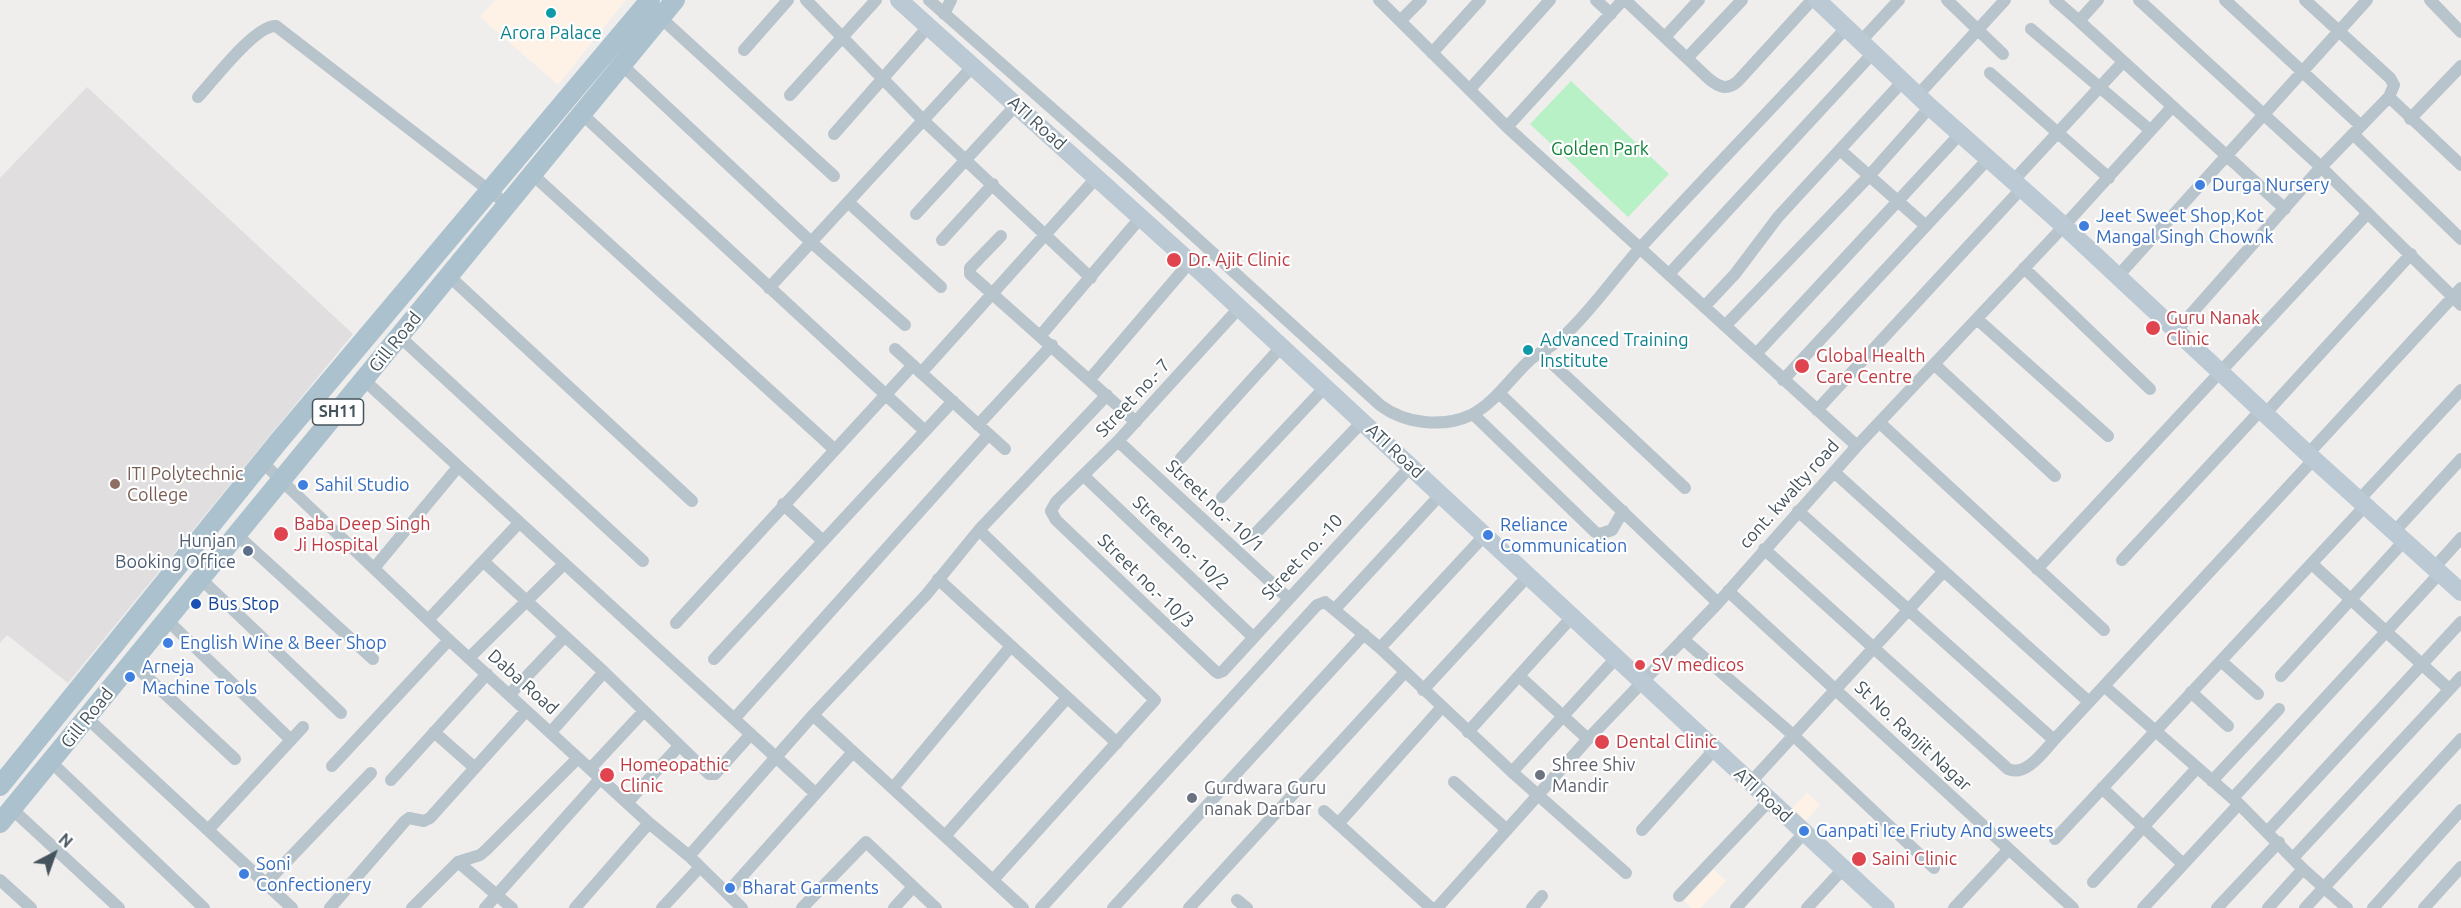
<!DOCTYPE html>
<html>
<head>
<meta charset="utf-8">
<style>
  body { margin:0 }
  #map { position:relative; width:2461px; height:908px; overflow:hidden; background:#f0eded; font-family:Ubuntu,sans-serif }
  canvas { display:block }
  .north { position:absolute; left:24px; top:824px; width:60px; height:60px; -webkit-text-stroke:4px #fff; paint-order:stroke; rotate:41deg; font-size:16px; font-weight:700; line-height:24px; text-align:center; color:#45545c }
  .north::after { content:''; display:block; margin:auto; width:21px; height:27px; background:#45545c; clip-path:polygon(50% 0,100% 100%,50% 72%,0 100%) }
</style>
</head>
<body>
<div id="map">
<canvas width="2461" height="908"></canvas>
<div class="north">N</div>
</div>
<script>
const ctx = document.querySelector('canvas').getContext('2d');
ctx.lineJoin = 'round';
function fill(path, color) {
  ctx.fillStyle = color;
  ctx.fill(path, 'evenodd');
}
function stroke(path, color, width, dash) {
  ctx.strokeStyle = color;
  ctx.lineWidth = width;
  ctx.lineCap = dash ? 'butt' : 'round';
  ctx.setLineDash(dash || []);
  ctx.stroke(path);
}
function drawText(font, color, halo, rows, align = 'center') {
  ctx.font = font + ' Ubuntu,sans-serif';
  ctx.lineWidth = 4.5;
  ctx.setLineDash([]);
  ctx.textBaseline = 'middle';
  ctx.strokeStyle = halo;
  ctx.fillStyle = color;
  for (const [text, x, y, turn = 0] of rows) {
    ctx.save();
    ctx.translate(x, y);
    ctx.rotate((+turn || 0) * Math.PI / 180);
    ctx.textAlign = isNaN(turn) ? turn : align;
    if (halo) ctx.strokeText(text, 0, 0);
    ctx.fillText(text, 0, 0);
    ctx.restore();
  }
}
fill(new Path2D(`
  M 495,0 L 626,0 L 558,85 L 480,17 Z
  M 1807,793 L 1820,805 L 1805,822 L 1791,809 Z
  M 1714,869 L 1726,881 L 1701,908 L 1691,908 L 1684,901 Z`), '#fdf2e5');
fill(new Path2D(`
  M 87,87 L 353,334 L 68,683 L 7,635 L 0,643 L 0,178 Z`), '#e1dee0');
fill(new Path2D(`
  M 1571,81 L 1669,174 L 1628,217 L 1530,124 Z`), '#b9f1c6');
stroke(new Path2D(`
  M 806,0 L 924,121 L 1091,278
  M 929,0 L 1124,172 L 1380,405 C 1405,424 1443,428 1471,415 C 1495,403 1511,377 1531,359 C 1541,351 1554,346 1564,336 C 1592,310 1615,276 1641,247 C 1709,173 1779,101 1847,27
  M 1379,0 L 1507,127 L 1857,446
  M 1596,0 L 1611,14
  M 1625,0 L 1709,79 C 1719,87 1727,91 1738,81 L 1812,0
  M 1947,0 L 2003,54
  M 2055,0 L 2079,21
  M 2098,0 L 2079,21 L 2285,209
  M 2139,0 L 2321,167 L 2461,305
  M 2225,0 L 2360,125
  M 2305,0 L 2390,78 L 2394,85 L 2389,97
  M 2430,0 L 2461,32
  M 944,14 L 951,0
  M 661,18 L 834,176
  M 1400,21 L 1421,0
  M 2031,29 L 2150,130
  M 1665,37 L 1699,0
  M 1861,41 L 1899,0
  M 744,50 L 788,0
  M 1432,53 L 1480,0
  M 1688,57 L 1742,0
  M 623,66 L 811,242 L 905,325
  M 1990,73 L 2109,178
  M 1470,89 L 1550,0
  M 790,95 L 876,0
  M 1918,95 L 2005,0
  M 198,97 C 213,81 255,25 276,26 L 508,205
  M 583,115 L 925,431
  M 2410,119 L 2461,66
  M 1507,127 L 1623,0
  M 834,134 L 928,27
  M 2353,134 L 2461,239
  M 1840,150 L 1926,226
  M 533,175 L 834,449
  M 2013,181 L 2123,62
  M 848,202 L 941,287
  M 916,214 L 1016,105
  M 1001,236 L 970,268 L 970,274 L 1136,422
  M 942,240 L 993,184
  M 2024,268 L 2150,389
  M 1669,274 L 1873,53
  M 449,276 L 692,501
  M 2118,276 L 2367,0
  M 769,288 L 973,66
  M 1704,307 L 1735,274 L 1778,217 L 1903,81
  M 1239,308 L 1118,441 L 1056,502 L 1051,511 L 1056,520 L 1215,671 L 1218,673 L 1223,671 L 1411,466
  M 1977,319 L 2108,436
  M 1725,326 L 1869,176 L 1930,107
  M 2176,331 L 2321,167 L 2389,97 L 2461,165
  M 1041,335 L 1141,217
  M 399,336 L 643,561
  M 895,349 L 1005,449
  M 1541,353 L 1685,488
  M 1756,354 L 1960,134
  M 1935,365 L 2055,476
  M 921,373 L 1097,177
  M 1090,379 L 1190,262
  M 364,380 L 815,793
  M 1783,380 L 1988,159
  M 1499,393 L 1718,603
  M 1817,410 L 2021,189
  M 1473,414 L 1595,532 L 1600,534 L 1612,530 L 1623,511
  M 2265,414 L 2411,254
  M 1880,423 L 2104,630
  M 978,425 L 1052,345
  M 1118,441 L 1288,598
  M 2308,454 L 2461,288
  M 1181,458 L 1282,346
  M 262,462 L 449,640 L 649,823 L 689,856 L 742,908
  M 1834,472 L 2089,702
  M 1084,476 L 1253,637
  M 1222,497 L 1325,387
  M 2359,500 L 2461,390
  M 783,504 L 823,541
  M 1798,511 L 2054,740
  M 979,530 L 1155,700 L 993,880
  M 2394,532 L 2461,459
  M 1256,533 L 1363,421
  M 237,535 L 373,659
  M 1764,549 L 2008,769 C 2026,777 2043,752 2054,740 L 2314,459
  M 2122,560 L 2261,410
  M 484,562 L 604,672 L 709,774 L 715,774 L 751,734
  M 2312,564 L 2449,689
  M 375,567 L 458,467
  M 2434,568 L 2461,538
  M 2037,569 L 2368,213
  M 201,579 L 341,713
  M 938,579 L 1117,743
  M 1728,591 L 2073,908
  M 1335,609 L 1441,494
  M 429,619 L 519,523
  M 167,620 L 291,740
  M 676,623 L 913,365
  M 1683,639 L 1793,735 L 1934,868
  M 1380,648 L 1484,536
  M 469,658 L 564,564
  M 714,659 L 953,401
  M 2221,661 L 2258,694
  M 132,663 L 235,759
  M 1519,676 L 1588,739
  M 2281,676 L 2404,541
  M 2104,686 L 2239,804 L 2303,869 L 2347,908
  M 1423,690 L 1528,576
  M 2191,692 L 2228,726
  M 510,694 L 564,637
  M 813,715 L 1023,908
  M 87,718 L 292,908
  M 734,719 L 988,435
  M 434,732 L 475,768
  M 551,732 L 604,672
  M 1468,732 L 1572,617
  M 51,762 L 204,908
  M 332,766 L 449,640
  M 590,769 L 644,711
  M 1512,772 L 1616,658
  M 391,780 L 487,674
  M 2212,781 L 2279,709
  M 1454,782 L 1507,830
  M 1750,783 L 1943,572
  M 893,788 L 1011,646
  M 2102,788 L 2183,864
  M 2233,798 L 2440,573
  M 627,803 L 678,747
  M 12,809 L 119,908
  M 1324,811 L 1431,908
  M 1338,824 L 1442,707
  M 208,830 L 303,727
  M 1642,830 L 1714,750
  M 2267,832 L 2461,622
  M 945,836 L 1067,698
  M 2055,839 L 2365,506
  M 689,856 L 813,715 L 926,595 L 979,530 L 1107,395
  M 2293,858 L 2461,677
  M 458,862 L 512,908
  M 0,880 L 31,908
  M 2093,882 L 2197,768
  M 265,884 L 371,773
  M 727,893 L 853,752
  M 1679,896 L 1769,801
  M 1237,900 L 1247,908
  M 330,908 L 405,821 L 409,818 L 424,821 L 430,818 L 526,711
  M 412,908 L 458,862 L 480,855 L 486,850 L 578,758
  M 485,908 L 600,779
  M 575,908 L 649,823
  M 662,908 L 700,867
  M 802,908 L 866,842 L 936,908
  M 894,908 L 913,887
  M 1041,908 L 1317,605 L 1325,602 L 1380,648 L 1512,772 L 1626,873
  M 1113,908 L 1364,634
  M 1189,908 L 1405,672
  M 1437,908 L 1588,739 L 1718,603 L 1857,446 L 2064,226 L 2172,107
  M 1532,908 L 1542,896
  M 1736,908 L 1804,833
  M 1807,908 L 1843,869
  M 1954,908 L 2009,849
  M 2143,908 L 2239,804
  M 2217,908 L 2279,842
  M 2268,908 L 2303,869
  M 2305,908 L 2461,739
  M 2373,908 L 2461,810
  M 2424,908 L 2461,867`), '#b8c4cb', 12);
stroke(new Path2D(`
  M 899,0 L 1190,262 L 1886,908
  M 1817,0 L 1930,107 L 2064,226 L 2308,454 L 2461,592`), '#bac9d3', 18);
stroke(new Path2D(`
  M 0,786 L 279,441 L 650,0
  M 0,823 L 675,0`), '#abc2ce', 20);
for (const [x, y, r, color] of [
  [551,13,6,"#0f9aa8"],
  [2200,185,6,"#3f7fe0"],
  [2084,226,6,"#3f7fe0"],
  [1174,260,8,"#e0444e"],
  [2153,328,8,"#e0444e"],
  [1528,350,6,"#0f9aa8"],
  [1802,366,8,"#e0444e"],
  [115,484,6,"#8d6e63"],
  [303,485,6,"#3f7fe0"],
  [281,534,8,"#e0444e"],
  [1488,535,6,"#3f7fe0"],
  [248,551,6,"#5c6f8a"],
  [196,604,6,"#1a4fb4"],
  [168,643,6,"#3f7fe0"],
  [1640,665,6,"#e0444e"],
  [130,677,6,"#3f7fe0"],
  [1602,742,8,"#e0444e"],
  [607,775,8,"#e0444e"],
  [1540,775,6,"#6b7280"],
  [1192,798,6,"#6b7280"],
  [1804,831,6,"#3f7fe0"],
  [1859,859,8,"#e0444e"],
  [244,874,6,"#3f7fe0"],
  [730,888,6,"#3f7fe0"]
]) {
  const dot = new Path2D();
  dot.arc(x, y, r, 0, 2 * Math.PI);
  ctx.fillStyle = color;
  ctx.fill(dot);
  stroke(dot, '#fff', 2);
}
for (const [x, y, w] of [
  [338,412,51]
]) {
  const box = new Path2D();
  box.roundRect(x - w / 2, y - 13, w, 26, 4.5);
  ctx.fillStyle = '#fff';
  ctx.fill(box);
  stroke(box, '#45545c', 1.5);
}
drawText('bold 16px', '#45545c', null, [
  ["SH11",338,412]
]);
drawText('18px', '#0d838f', '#fff', [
  ["Arora Palace",551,33],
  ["Advanced Training",1540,340,"left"],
  ["Institute",1540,361,"left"]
]);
drawText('18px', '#45545c', '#fff', [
  ["ATI Road",1037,123,42],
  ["Gill Road",395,342,-51],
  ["Street no.- 7",1133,398,-47],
  ["ATI Road",1395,451,43],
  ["cont. kwalty road",1789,494,-48],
  ["Street no.- 10/1",1215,506,43],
  ["Street no.- 10/2",1181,543,44],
  ["Street no. -10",1302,557,-47],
  ["Street no.- 10/3",1146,581,44],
  ["Daba Road",523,682,42],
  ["Gill Road",87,718,-51],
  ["St No. Ranjit Nagar",1913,736,43],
  ["ATI Road",1763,795,43]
]);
drawText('18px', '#128039', '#fff', [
  ["Golden Park",1600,149]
]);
drawText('18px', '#366cbe', '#fff', [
  ["Durga Nursery",2212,185],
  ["Jeet Sweet Shop,Kot",2096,216],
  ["Mangal Singh Chownk",2096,237],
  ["Sahil Studio",315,485],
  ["Reliance",1500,525],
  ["Communication",1500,546],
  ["English Wine & Beer Shop",180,643],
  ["Arneja",142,667],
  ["Machine Tools",142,688],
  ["Ganpati Ice Friuty And sweets",1816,831],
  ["Soni",256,864],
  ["Confectionery",256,885],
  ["Bharat Garments",742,888]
], 'left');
drawText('18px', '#be3a42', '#fff', [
  ["Dr. Ajit Clinic",1188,260],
  ["Guru Nanak",2166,318],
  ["Clinic",2166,339],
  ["Global Health",1816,356],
  ["Care Centre",1816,377],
  ["Baba Deep Singh",294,524],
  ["Ji Hospital",294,545],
  ["SV medicos",1652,665],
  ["Dental Clinic",1616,742],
  ["Homeopathic",620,765],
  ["Clinic",620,786],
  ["Saini Clinic",1872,859]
], 'left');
drawText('18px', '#785e54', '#fff', [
  ["ITI Polytechnic",127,474],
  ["College",127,495]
], 'left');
drawText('18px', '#4e5e75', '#fff', [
  ["Hunjan",236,541],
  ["Booking Office",236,562]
], 'right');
drawText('18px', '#164399', '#fff', [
  ["Bus Stop",208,604]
], 'left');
drawText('18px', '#5b616d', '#fff', [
  ["Shree Shiv",1552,765],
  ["Mandir",1552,786],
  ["Gurdwara Guru",1204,788],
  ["nanak Darbar",1204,809]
], 'left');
</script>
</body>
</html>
